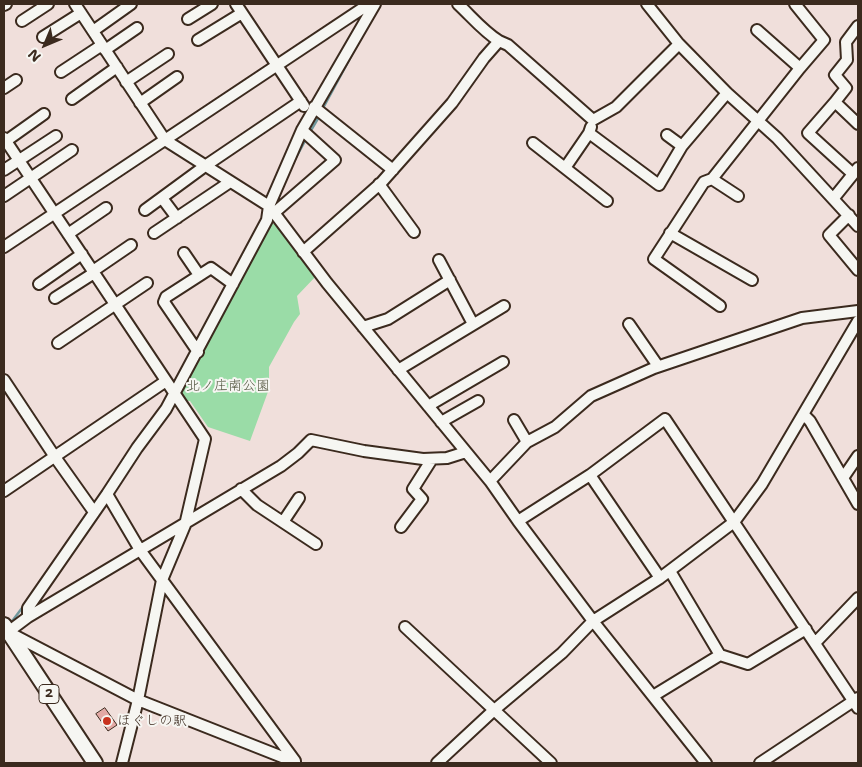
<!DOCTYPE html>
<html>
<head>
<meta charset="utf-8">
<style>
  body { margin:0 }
  #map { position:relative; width:862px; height:767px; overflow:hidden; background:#f0dfdb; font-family:"Shantell Sans",sans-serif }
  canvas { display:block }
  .frame { position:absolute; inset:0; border:5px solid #3b2a1e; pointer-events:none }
  .north { position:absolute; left:20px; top:20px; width:50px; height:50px; -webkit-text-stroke:4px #f6f6f2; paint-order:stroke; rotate:225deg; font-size:14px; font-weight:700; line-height:20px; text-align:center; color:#3b2a1e }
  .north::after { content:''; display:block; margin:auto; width:18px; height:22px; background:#3b2a1e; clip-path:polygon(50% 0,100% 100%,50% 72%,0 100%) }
</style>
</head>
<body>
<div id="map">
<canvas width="862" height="767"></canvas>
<div class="frame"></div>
<div class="north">N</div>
</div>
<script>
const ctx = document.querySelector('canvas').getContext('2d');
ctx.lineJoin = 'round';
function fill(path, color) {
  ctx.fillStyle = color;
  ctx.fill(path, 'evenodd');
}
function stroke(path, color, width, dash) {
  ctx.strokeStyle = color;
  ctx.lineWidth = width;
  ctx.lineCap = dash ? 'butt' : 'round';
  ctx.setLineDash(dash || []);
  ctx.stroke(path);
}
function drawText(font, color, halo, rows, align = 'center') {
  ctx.font = font + ' "Shantell Sans","Klee One",sans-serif';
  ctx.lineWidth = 4;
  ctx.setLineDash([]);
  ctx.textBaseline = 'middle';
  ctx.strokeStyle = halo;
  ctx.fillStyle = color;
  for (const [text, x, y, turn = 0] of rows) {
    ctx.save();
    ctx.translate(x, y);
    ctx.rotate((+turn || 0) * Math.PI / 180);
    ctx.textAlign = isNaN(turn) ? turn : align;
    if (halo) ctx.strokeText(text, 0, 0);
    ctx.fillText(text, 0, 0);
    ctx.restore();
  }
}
fill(new Path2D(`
  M 268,224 L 276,224 L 317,275 L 297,296 L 300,314 L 294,322 L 269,367 L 269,389 L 250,441 L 208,427 L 190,401 L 182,401 L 179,393 Z`), '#9adca7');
stroke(new Path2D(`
  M 322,110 L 367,27
  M 310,132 L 320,115
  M 291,167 L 306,139
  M 10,624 L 25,604`), '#6f979c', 2.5);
const building = new Path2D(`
  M 105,708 L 117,725 L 108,731 L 96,714 Z`);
fill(building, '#e3a9a5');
stroke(building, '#3b2a1e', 1);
const minor = new Path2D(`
  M 75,4 L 165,140 L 269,206 L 327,283 L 490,481 L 518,521 L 593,621 L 706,763
  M 236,4 L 304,106
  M 647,4 L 679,44 L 727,93 L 777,138 L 858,226
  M 4,5 L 6,4
  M 188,19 L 212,4
  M 22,21 L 48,4
  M 757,30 L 800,68
  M 93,31 L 131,4
  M 43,37 L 81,13
  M 198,40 L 242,13
  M 499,41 L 508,45 L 593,120 L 616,107 L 679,44
  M 105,50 L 137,28
  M 61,72 L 102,45
  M 126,82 L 168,54
  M 4,88 L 16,80
  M 72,99 L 117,67
  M 835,102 L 846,88 L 835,75 L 847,60 L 846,42 L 858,26
  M 140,103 L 177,77
  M 314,107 L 393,170
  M 589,133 L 659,185 L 682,146 L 667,135
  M 4,138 L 205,439 L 185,525 L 162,580 L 138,700 L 122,763
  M 6,141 L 44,114
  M 533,143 L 607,201
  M 682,146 L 727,93
  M 565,168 L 589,133 L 591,127
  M 4,170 L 56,136
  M 853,174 L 808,133 L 835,102 L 858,124
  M 712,179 L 738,196
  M 379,184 L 414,232
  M 4,196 L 72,150
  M 162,198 L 177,218
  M 833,199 L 858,168
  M 145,210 L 205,166 L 301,101
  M 274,213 L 335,160 L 302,130
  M 849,215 L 829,235 L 858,270
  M 154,233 L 230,182
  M 670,233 L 752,280
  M 68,234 L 106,208
  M 4,247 L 369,4
  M 303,252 L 381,183 L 452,103 L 484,58 L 499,41 C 483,31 471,16 458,4
  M 184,253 L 199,275
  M 439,260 L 473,324
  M 93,271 L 131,245
  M 39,284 L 82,254
  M 55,298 L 94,273
  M 720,306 L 654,259 L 704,182 L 712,179 L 800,68 L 824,40 L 795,4
  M 629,324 L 658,366
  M 363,327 L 388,319 L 450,280
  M 58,343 L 147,283
  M 198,352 L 164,302 L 166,297 L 211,268 L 233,284
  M 398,370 L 504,306
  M 4,380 L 55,457 L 94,512
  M 428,406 L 503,362
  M 804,415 L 810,421 L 858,504
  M 514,420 L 527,442
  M 441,422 L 478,401
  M 590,475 L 660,578
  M 843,478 L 858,456
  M 490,481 L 527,442 L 555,427 L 591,396 L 654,368 L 802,318 L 858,311
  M 241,489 L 257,505 L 316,544
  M 4,491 L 166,381
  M 107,494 L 140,550 L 295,761
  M 518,521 L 590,475 L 665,419 L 858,708
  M 283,522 L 299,498
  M 401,527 L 422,499 L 413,489 L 432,459
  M 670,571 L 720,655 L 748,664 L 806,629
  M 28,617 L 28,608 L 107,494 L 137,448 L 166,409 L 267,220 L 269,206 L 302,130 L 375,4
  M 405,627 L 551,763
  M 815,643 L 858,598
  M 653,696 L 720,655
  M 295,762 L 138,700 L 8,632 L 28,617 L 281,466 L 298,453 L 311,440 L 364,451 L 423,459 L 447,458 L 466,452
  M 437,763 L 493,711 L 562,653 L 593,621 L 660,578 L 734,522 L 762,484 L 858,321
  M 760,763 L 858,698`);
const major = new Path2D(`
  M 4,625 L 95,763`);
stroke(minor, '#3b2a1e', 14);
stroke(major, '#3b2a1e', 18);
stroke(minor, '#f6f6f2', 10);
stroke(major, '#f6f6f2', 14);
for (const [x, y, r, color] of [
  [107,721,5,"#c8321e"]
]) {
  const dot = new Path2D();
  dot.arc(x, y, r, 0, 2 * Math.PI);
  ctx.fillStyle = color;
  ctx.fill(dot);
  stroke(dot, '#f6f6f2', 2);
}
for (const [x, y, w] of [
  [49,694,20]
]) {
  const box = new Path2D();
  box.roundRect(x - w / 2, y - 9.5, w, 19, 4);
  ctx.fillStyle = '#f6f6f2';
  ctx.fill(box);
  stroke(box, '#3b2a1e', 1);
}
drawText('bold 12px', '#3b2a1e', null, [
  ["2",49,694]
]);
drawText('14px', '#535640', '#f6f6f2', [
  ["北ノ庄南公園",228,386]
]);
drawText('14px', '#3b2a1e', '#f6f6f2', [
  ["ほぐしの駅",117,721]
], 'left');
</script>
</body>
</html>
